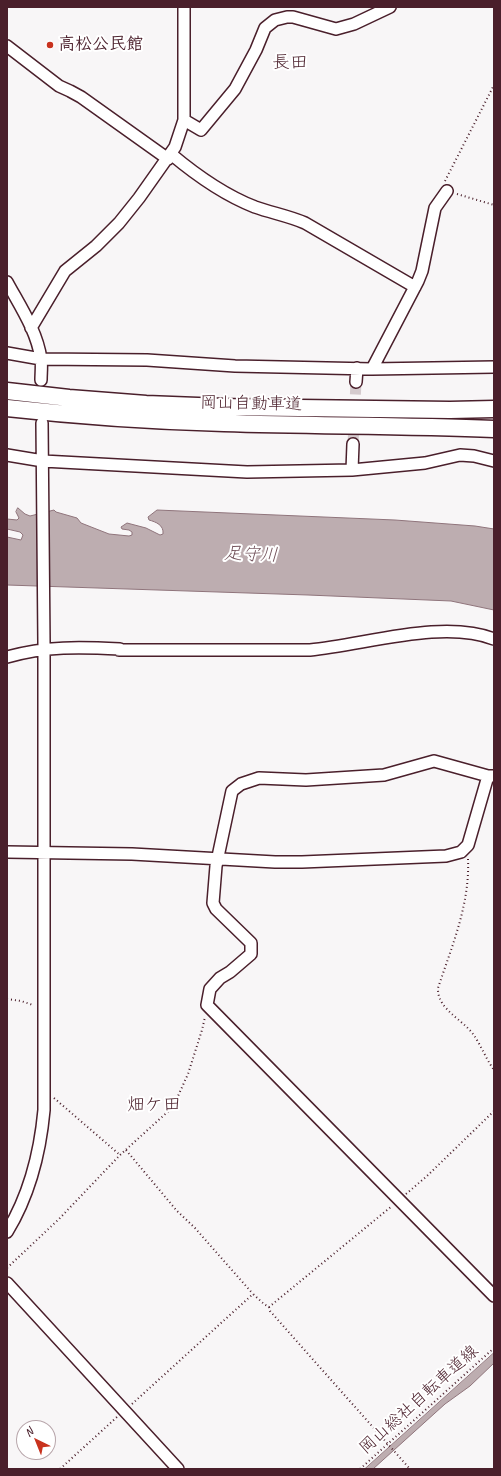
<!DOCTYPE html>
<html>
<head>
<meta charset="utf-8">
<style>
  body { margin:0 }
  #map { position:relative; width:501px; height:1476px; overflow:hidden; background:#f8f6f7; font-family:Caveat,sans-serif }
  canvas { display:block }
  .frame { position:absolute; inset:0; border:8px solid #4a1f2b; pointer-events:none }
  .north { position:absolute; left:16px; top:1420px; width:40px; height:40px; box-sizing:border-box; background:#fff; border:1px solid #b7a5aa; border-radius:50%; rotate:317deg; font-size:11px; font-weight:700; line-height:16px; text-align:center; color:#4a1f2b }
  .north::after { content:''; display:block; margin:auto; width:14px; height:18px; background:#c8321e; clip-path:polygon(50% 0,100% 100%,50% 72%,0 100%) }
</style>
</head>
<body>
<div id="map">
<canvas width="501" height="1476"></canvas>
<div class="frame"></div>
<div class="north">N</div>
</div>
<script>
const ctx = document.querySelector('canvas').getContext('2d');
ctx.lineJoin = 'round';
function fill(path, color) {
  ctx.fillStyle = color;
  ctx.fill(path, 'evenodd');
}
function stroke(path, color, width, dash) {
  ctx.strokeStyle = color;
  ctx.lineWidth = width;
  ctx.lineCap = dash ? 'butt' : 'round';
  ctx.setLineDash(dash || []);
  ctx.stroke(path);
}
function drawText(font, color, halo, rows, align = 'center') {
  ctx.font = font + ' Caveat,"Klee One",sans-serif';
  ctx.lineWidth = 4;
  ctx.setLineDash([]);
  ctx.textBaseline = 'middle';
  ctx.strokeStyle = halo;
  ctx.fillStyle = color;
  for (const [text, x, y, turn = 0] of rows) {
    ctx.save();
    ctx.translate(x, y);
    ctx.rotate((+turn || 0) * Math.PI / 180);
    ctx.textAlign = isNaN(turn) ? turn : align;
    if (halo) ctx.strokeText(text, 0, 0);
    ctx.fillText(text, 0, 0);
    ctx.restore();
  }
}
const water = new Path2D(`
  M 18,508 L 25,514 L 30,516 L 54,510 L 56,512 L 77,518 L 81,523 L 109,534 L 129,536 L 132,535 L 132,532 L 129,530 L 122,529 L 121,527 L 127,523 L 146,528 L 160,535 L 163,534 C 164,525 156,522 149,520 L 148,517 L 157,510 L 395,520 L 475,526 L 494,529 L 494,610 L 451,601 L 308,595 L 7,585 L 7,537 L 21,540 L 23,535 L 20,532 L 7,529 L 7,519 L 17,520 L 19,518 L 16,512 Z
  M 494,1353 L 494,1363 L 470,1386 L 445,1404 L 373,1469 L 365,1469 Z`);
fill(water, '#bdadb0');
stroke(water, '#8f747b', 1);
stroke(new Path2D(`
  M 353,444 L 356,382`), '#d5cbce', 11, [11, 5.5]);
const minor = new Path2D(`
  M 7,46 L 59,86 L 70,91 L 81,97 L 168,159
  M 184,120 L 201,130 L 235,89 L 256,50 L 265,28 L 275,20 L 287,17 L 293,17 L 336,29 L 354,24 L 390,7
  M 171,154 C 196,175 224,195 255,207 C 272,213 289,216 305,223 L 415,287
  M 7,282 C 20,306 37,331 41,359 C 42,366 41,373 41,380
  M 31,328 L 65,271 L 96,246 L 119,223 L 139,198 L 175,147 L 184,120 L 184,7
  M 7,353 L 41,359 L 147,360 L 235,366 L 372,369 L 494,367
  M 372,369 L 418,281 L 422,271 L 435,208 L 447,191
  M 356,382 L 357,368
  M 7,455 L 43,461 L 247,472 L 352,470 L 425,463 L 460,455 L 474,456 L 494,461
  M 352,470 L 353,444
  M 7,657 C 46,646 80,647 120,649 L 119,650 L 310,650 C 365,645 442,619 494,639
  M 488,776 L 434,761 L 384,775 L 306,780 L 259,778 L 241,784 L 232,791 L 216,866 L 213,903 L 216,909 L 251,943 L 251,954 L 230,972 L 220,978 L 210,989 L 207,1005 L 494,1296
  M 7,852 L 132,854 L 275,862 L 302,862 L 446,856 L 461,852 L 468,845 L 488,776 L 494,776
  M 7,1232 C 30,1194 40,1154 44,1110 L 44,644 L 42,423
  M 7,1283 L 178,1469`);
const highway = new Path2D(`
  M 7,391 L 69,398 L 146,404 L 224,407 L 450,410 L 494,409
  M 7,408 C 79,416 152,421 224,423 C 314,426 404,425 494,429`);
stroke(minor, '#4a1f2b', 14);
stroke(highway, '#4a1f2b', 19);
stroke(new Path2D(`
  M 445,181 L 494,85
  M 457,194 L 494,205
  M 468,859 C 470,904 452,946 438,988 C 437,1009 462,1019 473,1034 C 481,1045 486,1059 494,1070
  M 7,999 L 21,1001 L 33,1005
  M 54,1098 L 120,1155
  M 126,1150 L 177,1211 L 195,1228 L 253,1294
  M 406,1194 L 427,1176 L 494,1111
  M 7,1268 L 59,1219 L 120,1155 L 173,1107 L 188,1074 L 202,1030 L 205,1017
  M 269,1307 L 270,1311 L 410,1469
  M 132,1404 L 253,1294 L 264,1304 L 269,1307 L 392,1206
  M 60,1469 L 117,1417
  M 360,1469 L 494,1348`), '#4a1f2b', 2, [1, 3]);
stroke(minor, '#fff', 11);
stroke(highway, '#fff', 16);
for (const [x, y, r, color] of [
  [50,45,4,"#c8321e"]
]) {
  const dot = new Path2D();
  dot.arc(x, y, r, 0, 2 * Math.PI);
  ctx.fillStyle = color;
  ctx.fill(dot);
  stroke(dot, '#fff', 1.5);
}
drawText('bold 17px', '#4a1f2b', '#fff', [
  ["高松公民館",58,45]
], 'left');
drawText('17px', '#4a1f2b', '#fff', [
  ["岡山自動車道",251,404,1],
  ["岡山総社自転車道線",419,1400,-42]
]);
drawText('18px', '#4a1f2b', '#fff', [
  ["長田",290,63],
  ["畑ケ田",154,1105]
]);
drawText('italic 18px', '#72515a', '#fff', [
  ["足守川",251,555,2]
]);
</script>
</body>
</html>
